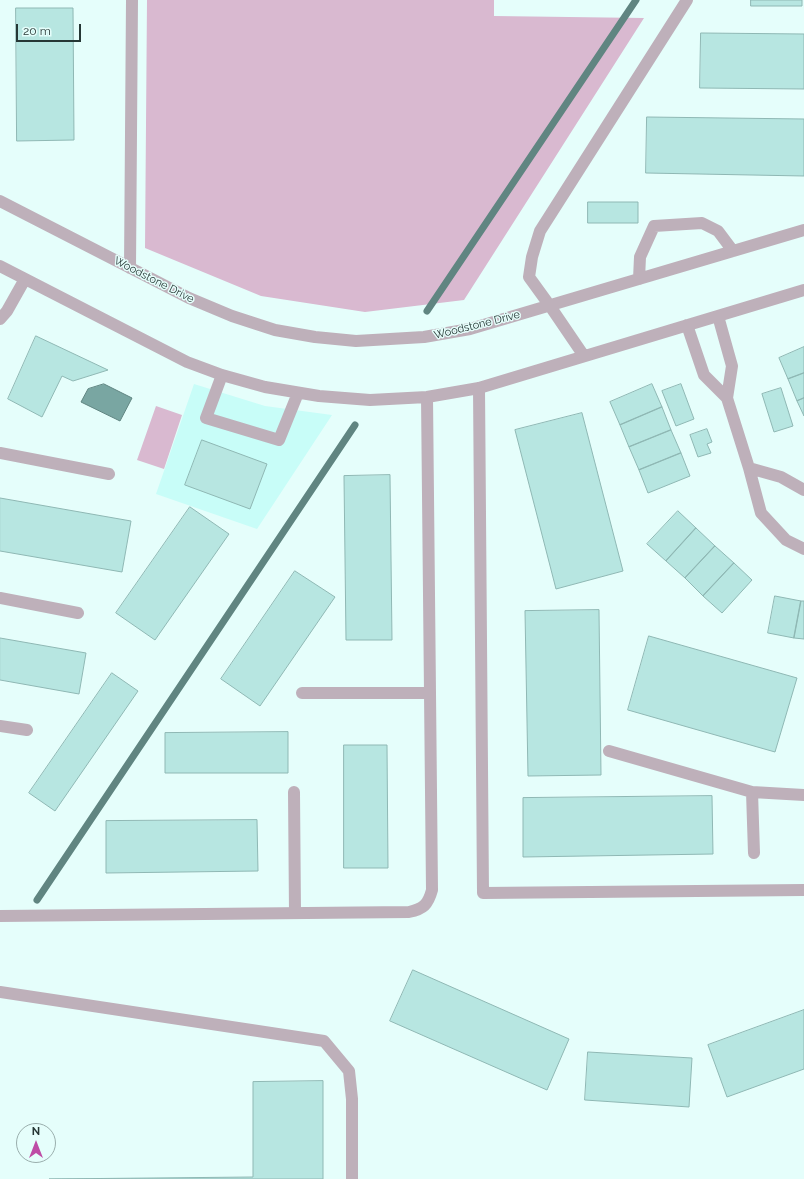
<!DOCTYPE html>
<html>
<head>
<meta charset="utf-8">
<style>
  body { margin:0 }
  #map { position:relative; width:804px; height:1179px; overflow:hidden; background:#e5fefb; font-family:Raleway,sans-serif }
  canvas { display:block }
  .north { position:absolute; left:16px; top:1123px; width:40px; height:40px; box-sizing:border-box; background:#e5fefb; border:1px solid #99aeac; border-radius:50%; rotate:0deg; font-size:11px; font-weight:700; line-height:16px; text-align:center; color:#263735 }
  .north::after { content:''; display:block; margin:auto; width:14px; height:18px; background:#be4ca6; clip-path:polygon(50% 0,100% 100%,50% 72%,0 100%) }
  .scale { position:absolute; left:16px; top:24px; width:65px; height:18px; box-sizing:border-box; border:2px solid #263735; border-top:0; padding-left:5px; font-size:12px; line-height:14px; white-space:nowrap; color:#263735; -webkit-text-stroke:3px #e5fefb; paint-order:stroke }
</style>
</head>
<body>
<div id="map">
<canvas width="804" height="1179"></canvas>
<div class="north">N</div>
<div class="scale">20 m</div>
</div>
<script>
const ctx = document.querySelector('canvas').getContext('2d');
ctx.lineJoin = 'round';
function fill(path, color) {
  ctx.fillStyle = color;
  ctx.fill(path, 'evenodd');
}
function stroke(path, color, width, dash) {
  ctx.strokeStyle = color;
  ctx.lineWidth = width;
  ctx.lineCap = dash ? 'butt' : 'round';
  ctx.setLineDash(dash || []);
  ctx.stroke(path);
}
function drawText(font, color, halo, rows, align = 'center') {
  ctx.font = font + ' Raleway,sans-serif';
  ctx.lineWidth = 3;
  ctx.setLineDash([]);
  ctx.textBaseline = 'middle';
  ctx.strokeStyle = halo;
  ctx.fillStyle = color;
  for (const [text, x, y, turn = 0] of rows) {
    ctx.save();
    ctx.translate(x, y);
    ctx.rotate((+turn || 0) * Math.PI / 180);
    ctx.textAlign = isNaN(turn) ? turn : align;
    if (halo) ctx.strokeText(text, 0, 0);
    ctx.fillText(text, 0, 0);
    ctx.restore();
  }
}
fill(new Path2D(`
  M 194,384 L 265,406 L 332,415 L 257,529 L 156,494 Z`), '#c8fdf8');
fill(new Path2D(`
  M 147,0 L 494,0 L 494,16 L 644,18 L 464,300 L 365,312 L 261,296 L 145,248 Z
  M 156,406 L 182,415 L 164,469 L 137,460 Z`), '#d9b9d0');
const water = new Path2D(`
  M 104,384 L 132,398 L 120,421 L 81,402 L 88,389 Z`);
fill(water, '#79a6a2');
stroke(water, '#608581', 1);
stroke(new Path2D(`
  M 427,311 L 636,0
  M 37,900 L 355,425`), '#608581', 7);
const building = new Path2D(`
  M 751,0 L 802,0 L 802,6 L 751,6 Z
  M 16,8 L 73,8 L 74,140 L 17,141 Z
  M 701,33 L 804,34 L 804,89 L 700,88 Z
  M 647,117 L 804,119 L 804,176 L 646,173 Z
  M 588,202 L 638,202 L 638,223 L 588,223 Z
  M 36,336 L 108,370 L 73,381 L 62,376 L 42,417 L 8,399 Z
  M 804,347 L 804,373 L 788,379 L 779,358 Z
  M 804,373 L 804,398 L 797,401 L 788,379 Z
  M 652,384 L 662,407 L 620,425 L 610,402 Z
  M 681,384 L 694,419 L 676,426 L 662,391 Z
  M 781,388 L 793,426 L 774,432 L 762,394 Z
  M 804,398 L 804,416 L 797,401 Z
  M 662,407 L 671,430 L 629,447 L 620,425 Z
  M 582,413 L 623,571 L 556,589 L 515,430 Z
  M 707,429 L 712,442 L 707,444 L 711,453 L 698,457 L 690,435 Z
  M 671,430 L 681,453 L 639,470 L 629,447 Z
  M 202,440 L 267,464 L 250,509 L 185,485 Z
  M 681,453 L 690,476 L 648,493 L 639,470 Z
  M 390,475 L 392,640 L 346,640 L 344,476 Z
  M 0,498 L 131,521 L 122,572 L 0,551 Z
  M 190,507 L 229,534 L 155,640 L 116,613 Z
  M 678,511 L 696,528 L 666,561 L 647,544 Z
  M 696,528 L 715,546 L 685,578 L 666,561 Z
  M 715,546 L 734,563 L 703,596 L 685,578 Z
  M 734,563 L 752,580 L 722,613 L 703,596 Z
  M 295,571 L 335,597 L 260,706 L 221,679 Z
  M 775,596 L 801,601 L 794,638 L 768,633 Z
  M 801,601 L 804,601 L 804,639 L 794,638 Z
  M 599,610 L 601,775 L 528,776 L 525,611 Z
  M 649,636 L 797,678 L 775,752 L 628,710 Z
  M 0,638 L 86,653 L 79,694 L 0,680 Z
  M 112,673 L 138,691 L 55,811 L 29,793 Z
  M 288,732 L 288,773 L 165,773 L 165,733 Z
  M 344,745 L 387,745 L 388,868 L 344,868 Z
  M 712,796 L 713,854 L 523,857 L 523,798 Z
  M 257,820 L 258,871 L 106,873 L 106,821 Z
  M 413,970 L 569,1039 L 547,1090 L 390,1021 Z
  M 804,1010 L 804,1069 L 727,1097 L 708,1045 Z
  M 588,1052 L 692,1058 L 689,1107 L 585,1100 Z
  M 323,1081 L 323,1179 L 49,1179 L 253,1177 L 253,1082 Z`);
fill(building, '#b7e6e1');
stroke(building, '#8fb8b4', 1);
stroke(new Path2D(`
  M 0,201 L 189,298 L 232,316 L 275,330 L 315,337 L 356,341 L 424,337 L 470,329 L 804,230
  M 0,266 L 187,362 L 222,375 L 265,387 L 319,396 L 370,400 L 427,397 L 479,388 L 804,290
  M 130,268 L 132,0
  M 639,279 L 640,257 L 654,226 L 702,223 L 718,231 L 733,251
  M 718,316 L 732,366 L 727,398
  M 0,319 L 7,311 L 25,279
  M 687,325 L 704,375 L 727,398 L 749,468 L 761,513 L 786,540 L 804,549
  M 584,356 L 550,306 L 529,277 L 532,257 L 540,231 L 687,0
  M 222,375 L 206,418 L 279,440 L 298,393
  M 479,388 L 483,893 L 804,890
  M 0,453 L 109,474
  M 749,468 L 781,477 L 804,490
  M 0,598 L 78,613
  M 302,693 L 430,693
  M 0,726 L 27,730
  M 609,751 L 752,792 L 804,795
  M 294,792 L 295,913
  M 752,792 L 754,853
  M 0,916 L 409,912 C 423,909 428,905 432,890 L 427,397
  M 0,992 L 324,1041 L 349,1071 L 352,1099 L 352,1179`), '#beb0ba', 12);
drawText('11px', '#263735', '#e5fefb', [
  ["Woodstone Drive",154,280,27],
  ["Woodstone Drive",477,325,-14]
]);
</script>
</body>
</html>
